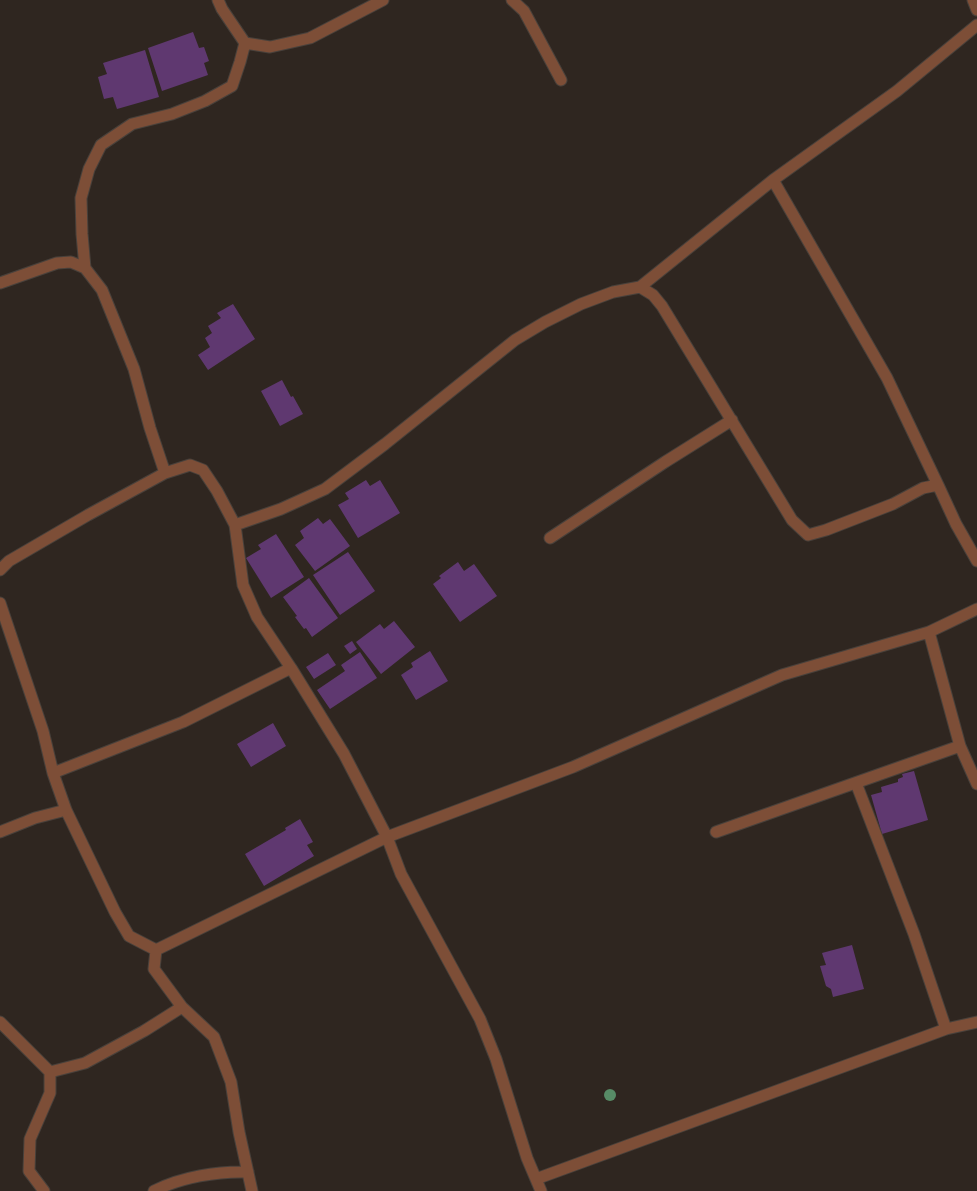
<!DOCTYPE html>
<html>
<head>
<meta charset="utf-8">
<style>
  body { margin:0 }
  canvas { display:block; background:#2f2620 }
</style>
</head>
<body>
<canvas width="977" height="1191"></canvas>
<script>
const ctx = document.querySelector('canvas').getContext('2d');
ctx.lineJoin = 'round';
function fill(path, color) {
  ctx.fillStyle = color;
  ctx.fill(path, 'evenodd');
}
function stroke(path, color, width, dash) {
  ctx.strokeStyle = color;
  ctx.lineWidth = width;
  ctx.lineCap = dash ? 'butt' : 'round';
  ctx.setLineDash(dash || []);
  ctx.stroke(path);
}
fill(new Path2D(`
  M 193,32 L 199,48 L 204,47 L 209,61 L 204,63 L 208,75 L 162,91 L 148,48 Z
  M 145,50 L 159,97 L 117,109 L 113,97 L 104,99 L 98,77 L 107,74 L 103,63 Z
  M 233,304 L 255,339 L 208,370 L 198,355 L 210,347 L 205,338 L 212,333 L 208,326 L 221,318 L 217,313 Z
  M 282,380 L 291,397 L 293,396 L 303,414 L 280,426 L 261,391 Z
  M 366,480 L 370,486 L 380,480 L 400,513 L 358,538 L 338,505 L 349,499 L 345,493 Z
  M 318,518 L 323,524 L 330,519 L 350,546 L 315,571 L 295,545 L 304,538 L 300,531 Z
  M 276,534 L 304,577 L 271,598 L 246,558 L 261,549 L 258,545 Z
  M 348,552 L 375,591 L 340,615 L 313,575 Z
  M 458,562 L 464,571 L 474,564 L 497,596 L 460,622 L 433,584 L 441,578 L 439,576 Z
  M 309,578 L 338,618 L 312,637 L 306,628 L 304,629 L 295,617 L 297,616 L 283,597 Z
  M 394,621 L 415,647 L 381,674 L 356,642 L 380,624 L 384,629 Z
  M 352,641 L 357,649 L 350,654 L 344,646 Z
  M 430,651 L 448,681 L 416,700 L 401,675 L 413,667 L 411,663 Z
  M 360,652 L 377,678 L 330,709 L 317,690 L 345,671 L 341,665 Z
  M 328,653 L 336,665 L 314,679 L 306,667 Z
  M 273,723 L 286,746 L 251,767 L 237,744 Z
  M 914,771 L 928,820 L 882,834 L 871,795 L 882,792 L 881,787 L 898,782 L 898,779 L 903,777 L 902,774 Z
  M 300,819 L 313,842 L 307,845 L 314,856 L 264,886 L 245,854 L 286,830 L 285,828 Z
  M 852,945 L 864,989 L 833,997 L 831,989 L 826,986 L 820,966 L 826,965 L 822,953 Z`), '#5f3870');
const minor = new Path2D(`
  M 218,0 L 222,9 L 245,43 L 270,47 L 310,38 L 383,0
  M 512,0 L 524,11 L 561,80
  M 973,0 L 977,10
  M 773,180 L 887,378 L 938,485
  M 85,268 L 82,234 L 81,198 L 89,169 L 101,145 L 132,124 L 172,114 L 205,101 L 232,86 L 240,62 L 245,43
  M 0,283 L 57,263 L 71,262 L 85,268 L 102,290 L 134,369 L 150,428 L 165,473 L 88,515 L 9,561 L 0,570
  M 640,287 L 653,295 L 662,306 L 792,520 L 808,535 L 826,530 L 893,504 L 923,488 L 938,485 L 956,524 L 977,561
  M 165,473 L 190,465 L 203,470 L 217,491 L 235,525 L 243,585 L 257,617 L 291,668 L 344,754 L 387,837 L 401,874 L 480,1019 L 496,1059 L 527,1158 L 541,1191
  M 235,525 L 281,509 L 325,489 L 385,444 L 515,340 L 545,322 L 581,304 L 613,292 L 640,287 L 773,180 L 897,91 L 977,25
  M 550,538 L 665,462 L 732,420
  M 0,603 L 43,731 L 53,773 L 66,810 L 35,818 L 0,832
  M 929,632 L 960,746 L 977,784
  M 53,773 L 183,722 L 291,668
  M 856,783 L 914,934 L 946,1029
  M 66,810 L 115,912 L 129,936 L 156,950
  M 716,832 L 960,746
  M 156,950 L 387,837 L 573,767 L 782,675 L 929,632 L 977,609
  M 156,950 L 154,969 L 182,1007 L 214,1037 L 231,1082 L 239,1132 L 252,1191
  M 0,1022 L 50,1072 L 85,1063 L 144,1031 L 182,1007
  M 536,1179 L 946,1029 L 977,1022
  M 44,1191 L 29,1171 L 30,1139 L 50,1093 L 50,1072
  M 154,1191 C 181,1177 218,1171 248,1172`);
stroke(minor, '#49413b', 13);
stroke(minor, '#7d4e37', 11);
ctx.fillStyle = '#578b66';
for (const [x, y] of [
  [610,1095]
]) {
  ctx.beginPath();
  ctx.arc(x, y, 6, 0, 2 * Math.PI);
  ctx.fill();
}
</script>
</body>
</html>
